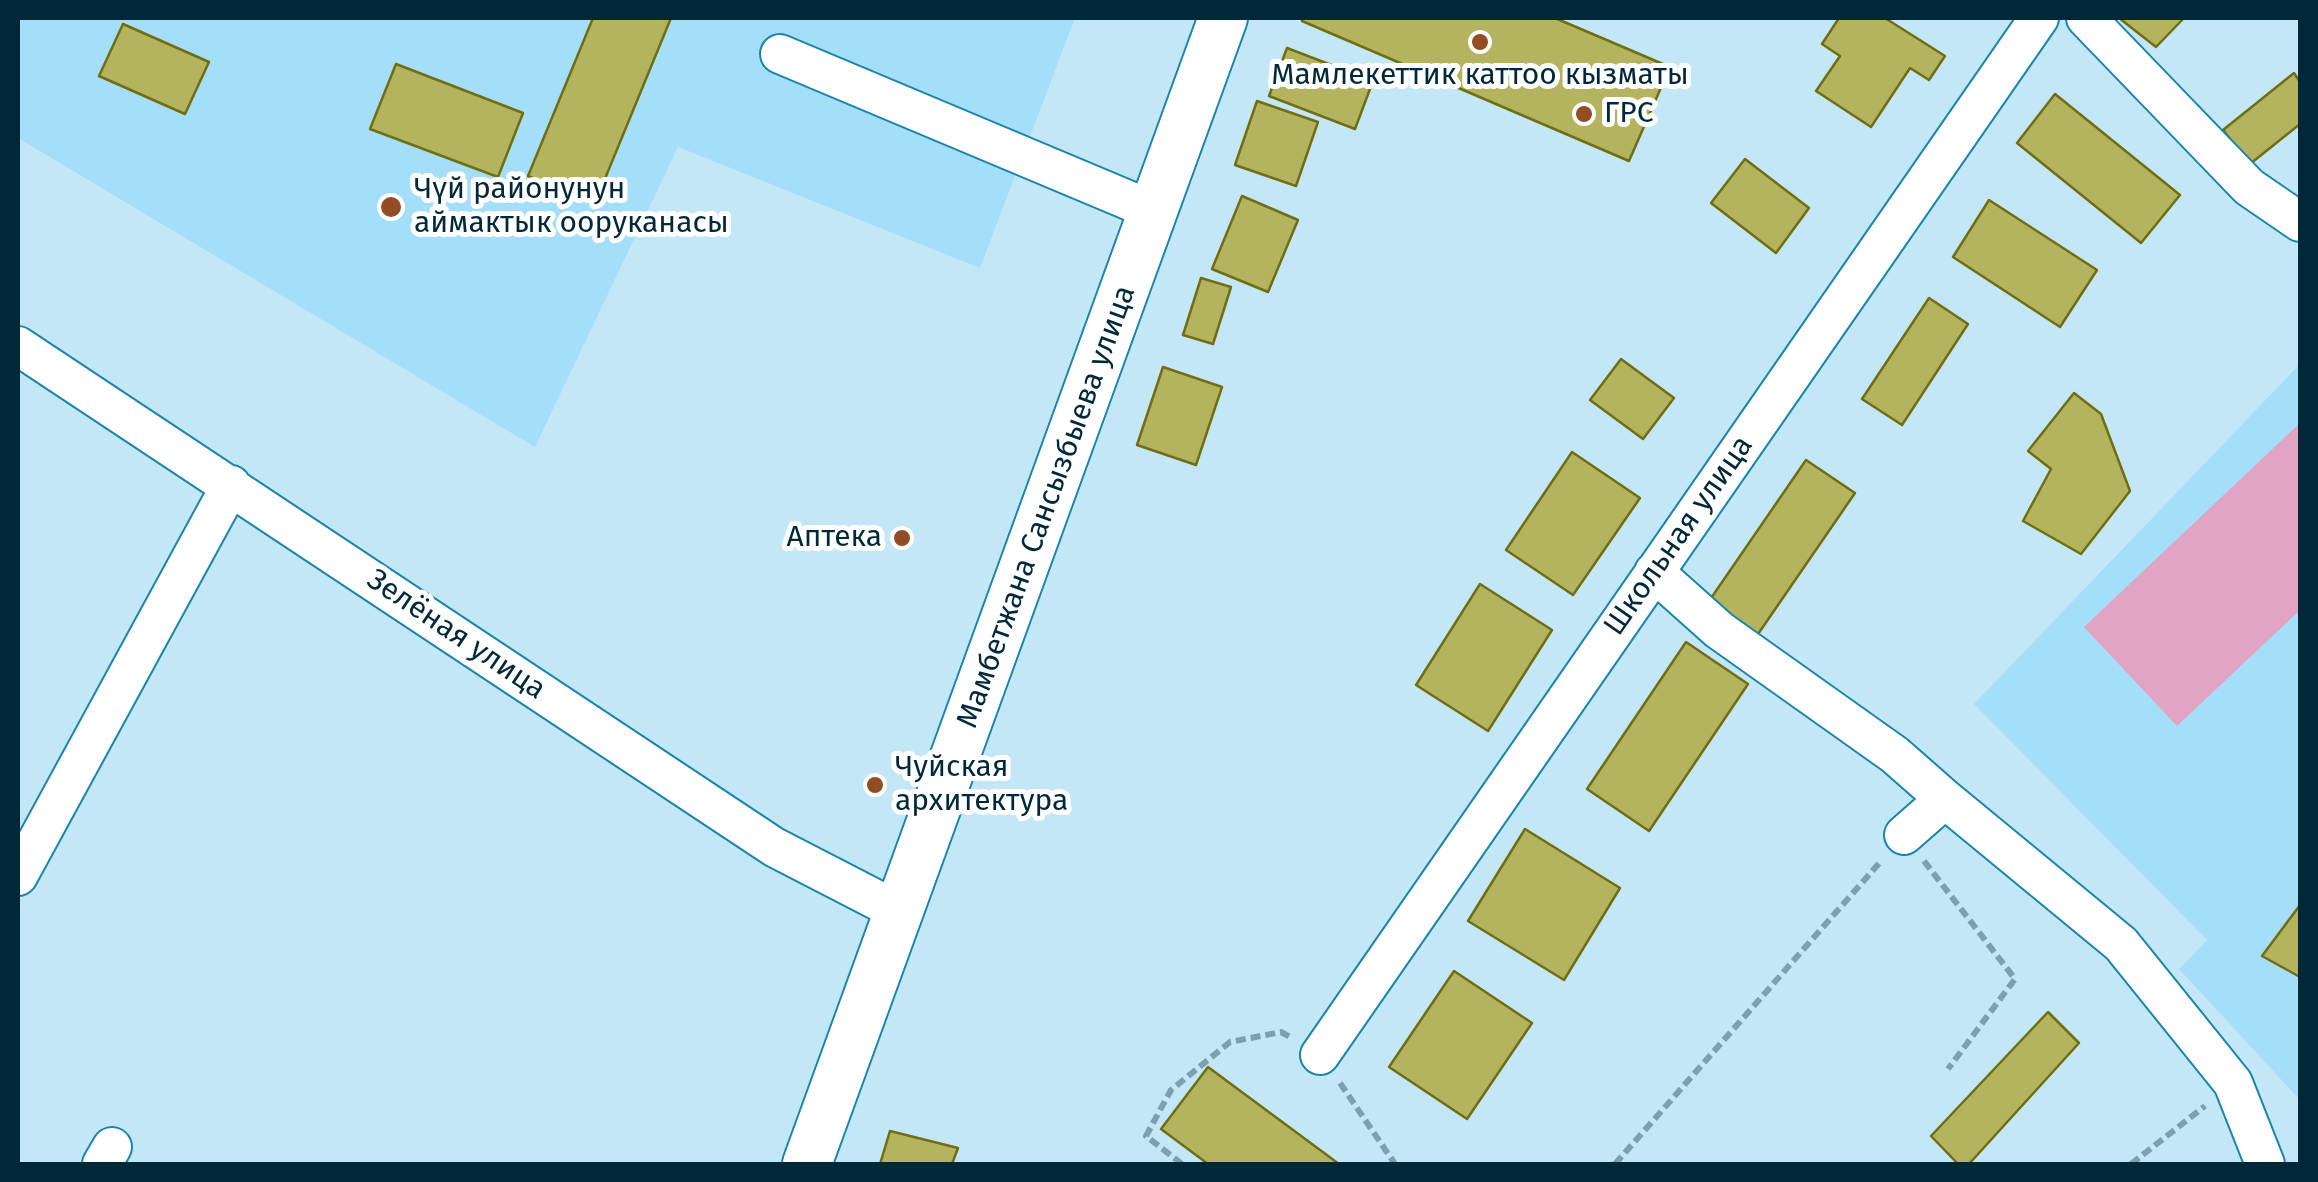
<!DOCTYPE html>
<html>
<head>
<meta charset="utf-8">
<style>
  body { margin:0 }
  #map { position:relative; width:2318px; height:1182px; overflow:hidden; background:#c4e7f7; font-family:"Fira Sans",sans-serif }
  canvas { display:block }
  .frame { position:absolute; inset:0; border:20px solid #002838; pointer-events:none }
</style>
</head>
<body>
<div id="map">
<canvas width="2318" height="1182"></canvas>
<div class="frame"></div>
</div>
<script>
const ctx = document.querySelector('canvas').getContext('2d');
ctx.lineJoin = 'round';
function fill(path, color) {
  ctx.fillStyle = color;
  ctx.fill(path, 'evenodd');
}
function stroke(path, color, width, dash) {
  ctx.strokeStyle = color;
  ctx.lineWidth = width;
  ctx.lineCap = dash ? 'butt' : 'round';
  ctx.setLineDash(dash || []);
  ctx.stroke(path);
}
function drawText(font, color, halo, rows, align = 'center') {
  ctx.font = font + ' "Fira Sans",sans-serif';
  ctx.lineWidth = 10;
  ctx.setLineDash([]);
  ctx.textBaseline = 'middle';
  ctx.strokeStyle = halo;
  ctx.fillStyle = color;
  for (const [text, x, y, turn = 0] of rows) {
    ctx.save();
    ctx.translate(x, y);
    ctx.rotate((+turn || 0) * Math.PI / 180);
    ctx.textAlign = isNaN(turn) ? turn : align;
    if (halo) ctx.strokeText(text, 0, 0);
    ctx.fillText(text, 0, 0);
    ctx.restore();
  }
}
fill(new Path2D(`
  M 18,18 L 1075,18 L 980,268 L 678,147 L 535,447 L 18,138 Z
  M 2300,364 L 2300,1100 L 2179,969 L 2207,940 L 1974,704 Z`), '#a4def9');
fill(new Path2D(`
  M 2300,423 L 2300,610 L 2177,726 L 2084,627 Z`), '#e1a4c2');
const building = new Path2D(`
  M 593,18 L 671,18 L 595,203 L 528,176 Z
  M 1303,18 L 1555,18 L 1670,67 L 1629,161 L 1302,21 Z
  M 1839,18 L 1885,18 L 1945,56 L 1929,80 L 1910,68 L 1871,127 L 1816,91 L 1840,56 L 1822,44 Z
  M 2119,18 L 2184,18 L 2156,47 Z
  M 123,24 L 209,62 L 185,114 L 99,76 Z
  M 1287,48 L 1373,81 L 1355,129 L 1269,96 Z
  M 396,64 L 523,113 L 498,177 L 370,129 Z
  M 2294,73 L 2300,82 L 2300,124 L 2250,164 L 2223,130 Z
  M 2055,94 L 2180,195 L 2141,243 L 2017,143 Z
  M 1257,101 L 1318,122 L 1296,186 L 1235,165 Z
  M 1745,159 L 1809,208 L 1776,253 L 1711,203 Z
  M 1242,196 L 1298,220 L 1268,292 L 1212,269 Z
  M 1989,200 L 2097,270 L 2060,327 L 1953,257 Z
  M 1201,278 L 1231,287 L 1213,344 L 1183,335 Z
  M 1929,298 L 1968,324 L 1902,425 L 1862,399 Z
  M 1621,359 L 1674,398 L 1643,439 L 1590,400 Z
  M 1163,367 L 1222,387 L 1196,465 L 1137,445 Z
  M 2074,393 L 2101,414 L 2130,491 L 2081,554 L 2023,521 L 2051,469 L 2028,451 Z
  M 1572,452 L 1640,498 L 1573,595 L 1506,550 Z
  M 1806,460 L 1855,493 L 1756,637 L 1707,604 Z
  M 1480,584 L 1552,630 L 1488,731 L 1416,685 Z
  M 1686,642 L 1748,684 L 1649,831 L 1587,789 Z
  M 1525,829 L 1620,888 L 1564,980 L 1468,921 Z
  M 2300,905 L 2300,977 L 2262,956 Z
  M 1454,971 L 1532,1023 L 1467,1119 L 1389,1067 Z
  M 2048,1012 L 2079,1043 L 1969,1164 L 1958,1164 L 1931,1136 Z
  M 1208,1067 L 1339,1164 L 1208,1164 L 1161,1129 Z
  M 890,1131 L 958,1148 L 952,1164 L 880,1164 Z`);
fill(building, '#b4b460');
stroke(building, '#706e12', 2.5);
const minor = new Path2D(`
  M 2086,18 L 2249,187 L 2300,222
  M 780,54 L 1154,211
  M 18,346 L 774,847 L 900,912
  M 1654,572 L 1719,630 L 1895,755 L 1945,799 L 1904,835
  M 1945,799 L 2121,944 L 2233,1083 L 2265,1164
  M 18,876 L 231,485
  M 1320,1055 L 2039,18
  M 102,1164 L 112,1147`);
const major = new Path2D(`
  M 807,1164 L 1223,18`);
stroke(minor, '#1a85ac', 42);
stroke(major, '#1a85ac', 52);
stroke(new Path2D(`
  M 1924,861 L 2015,979 L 1948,1069
  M 1340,1083 L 1395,1164
  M 1182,1164 L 1146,1136 L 1171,1090 L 1230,1042 L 1281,1032 L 1292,1038
  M 1615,1164 L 1881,861
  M 2131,1164 L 2205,1106`), '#7ba0b0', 6, [10, 5]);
stroke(minor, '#fff', 38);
stroke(major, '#fff', 48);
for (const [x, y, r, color] of [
  [1480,42,10,"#934d24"],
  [1584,114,10,"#934d24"],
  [391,207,12,"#934d24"],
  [902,538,10,"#934d24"],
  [875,785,10,"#934d24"]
]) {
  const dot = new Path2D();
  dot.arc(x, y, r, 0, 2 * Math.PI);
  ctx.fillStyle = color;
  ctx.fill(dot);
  stroke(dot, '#fff', 4);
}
drawText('30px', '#002838', '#fff', [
  ["Мамлекеттик каттоо кызматы",1480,76,"center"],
  ["ГРС",1604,114],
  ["Чүй районунун",414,190],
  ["аймактык ооруканасы",414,224],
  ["Аптека",882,538,"right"],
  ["Чуйская",895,768],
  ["архитектура",895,802]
], 'left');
drawText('30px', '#002838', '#fff', [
  ["Мамбетжана Сансызбыева улица",1047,507,-70],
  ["Школьная улица",1679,536,-55],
  ["Зелёная улица",456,635,34]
]);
</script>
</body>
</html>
